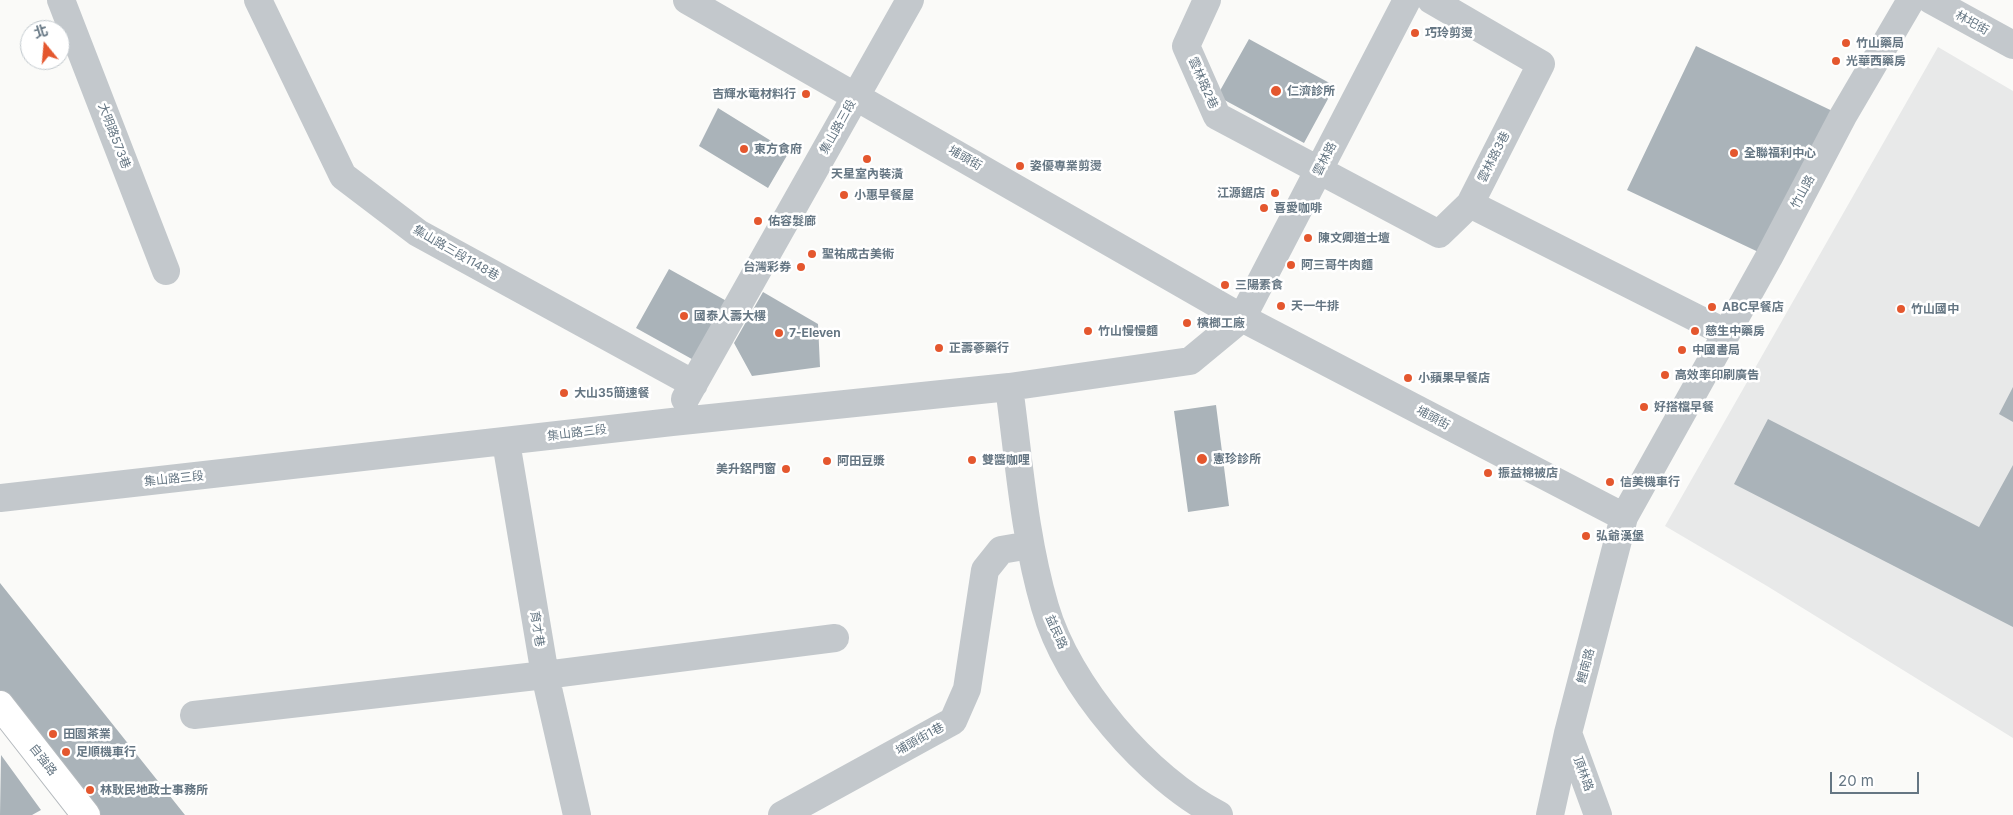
<!DOCTYPE html>
<html>
<head>
<meta charset="utf-8">
<style>
  body { margin:0 }
  #map { position:relative; width:2013px; height:815px; overflow:hidden; background:#fafaf8; font-family:Inter,"Noto Sans TC",sans-serif }
  canvas { display:block }
  .north { position:absolute; left:20px; top:20px; width:50px; height:50px; box-sizing:border-box; background:#fff; border:1px solid #c1c8cd; border-radius:50%; rotate:343deg; font-size:14px; font-weight:700; line-height:20px; text-align:center; color:#657683 }
  .north::after { content:''; display:block; margin:auto; width:18px; height:22px; background:#e4572e; clip-path:polygon(50% 0,100% 100%,50% 72%,0 100%) }
  .scale { position:absolute; left:1830px; top:772px; width:89px; height:22px; box-sizing:border-box; border:2px solid #657683; border-top:0; padding-left:6px; font-size:15px; line-height:18px; white-space:nowrap; color:#657683; -webkit-text-stroke:4px #fff; paint-order:stroke }
</style>
</head>
<body>
<div id="map">
<canvas width="2013" height="815"></canvas>
<div class="north">北</div>
<div class="scale">20 m</div>
</div>
<script>
const ctx = document.querySelector('canvas').getContext('2d');
ctx.lineJoin = 'round';
function fill(path, color) {
  ctx.fillStyle = color;
  ctx.fill(path, 'evenodd');
}
function stroke(path, color, width, dash) {
  ctx.strokeStyle = color;
  ctx.lineWidth = width;
  ctx.lineCap = dash ? 'butt' : 'round';
  ctx.setLineDash(dash || []);
  ctx.stroke(path);
}
function drawText(font, color, halo, rows, align = 'center') {
  ctx.font = font + ' Inter,"Noto Sans TC",sans-serif';
  ctx.lineWidth = 5;
  ctx.setLineDash([]);
  ctx.textBaseline = 'middle';
  ctx.strokeStyle = halo;
  ctx.fillStyle = color;
  for (const [text, x, y, turn = 0] of rows) {
    ctx.save();
    ctx.translate(x, y);
    ctx.rotate((+turn || 0) * Math.PI / 180);
    ctx.textAlign = isNaN(turn) ? turn : align;
    if (halo) ctx.strokeText(text, 0, 0);
    ctx.fillText(text, 0, 0);
    ctx.restore();
  }
}
fill(new Path2D(`
  M 1938,47 L 2013,91 L 2013,738 L 1767,586 L 1665,526 Z`), '#e8e9e9');
fill(new Path2D(`
  M 1249,39 L 1335,86 L 1304,143 L 1217,96 Z
  M 1696,46 L 1843,116 L 1769,257 L 1627,190 Z
  M 718,108 L 789,152 L 768,188 L 699,146 Z
  M 669,269 L 732,304 L 699,363 L 636,328 Z
  M 763,292 L 818,324 L 820,367 L 752,376 L 734,343 Z
  M 2013,387 L 2013,422 L 1999,414 Z
  M 1216,405 L 1229,506 L 1188,512 L 1174,411 Z
  M 1768,419 L 1979,527 L 2013,465 L 2013,627 L 1734,484 Z
  M 0,583 L 185,815 L 97,815 L 0,693 Z
  M 1,755 L 41,810 L 32,815 L 0,815 Z`), '#aab3b9');
const major = new Path2D(`
  M 0,705 L 86,815`);
stroke(major, '#b5babe', 30);
stroke(new Path2D(`
  M 61,0 L 166,271
  M 258,0 L 343,176 L 418,233 L 694,384
  M 687,0 L 1242,318 L 1407,0
  M 1207,0 L 1186,46 L 1217,116 L 1439,234 L 1470,204 L 1541,64 L 1431,0
  M 1931,0 L 2013,45
  M 1470,204 L 1726,333
  M 1009,387 C 1019,460 1024,536 1045,607 C 1068,686 1147,778 1219,815
  M 685,399 L 910,0
  M 506,442 L 545,675 L 577,815
  M 0,498 L 672,422 L 1009,387 L 1190,361 L 1242,318 L 1624,517
  M 194,715 L 545,675 L 835,638
  M 1568,733 L 1598,815
  M 782,815 L 953,721 L 967,689 L 985,570 L 1001,550 L 1030,545
  M 1550,815 L 1568,733 L 1624,517 L 1769,257 L 1843,116 L 1911,0`), '#c3c8cc', 28);
stroke(major, '#fff', 28);
for (const [x, y, r, color] of [
  [1415,33,5,"#e4572e"],
  [1846,43,5,"#e4572e"],
  [1836,61,5,"#e4572e"],
  [1276,91,6,"#e4572e"],
  [806,94,5,"#e4572e"],
  [744,149,5,"#e4572e"],
  [1734,153,5,"#e4572e"],
  [867,159,5,"#e4572e"],
  [1020,166,5,"#e4572e"],
  [1275,193,5,"#e4572e"],
  [844,195,5,"#e4572e"],
  [1264,208,5,"#e4572e"],
  [758,221,5,"#e4572e"],
  [1308,238,5,"#e4572e"],
  [812,254,5,"#e4572e"],
  [1291,265,5,"#e4572e"],
  [801,267,5,"#e4572e"],
  [1225,285,5,"#e4572e"],
  [1281,306,5,"#e4572e"],
  [1712,307,5,"#e4572e"],
  [1901,309,5,"#e4572e"],
  [684,316,5,"#e4572e"],
  [1187,323,5,"#e4572e"],
  [1088,331,5,"#e4572e"],
  [1695,331,5,"#e4572e"],
  [779,333,5,"#e4572e"],
  [939,348,5,"#e4572e"],
  [1682,350,5,"#e4572e"],
  [1665,375,5,"#e4572e"],
  [1408,378,5,"#e4572e"],
  [564,393,5,"#e4572e"],
  [1644,407,5,"#e4572e"],
  [1202,459,6,"#e4572e"],
  [972,460,5,"#e4572e"],
  [827,461,5,"#e4572e"],
  [786,469,5,"#e4572e"],
  [1488,473,5,"#e4572e"],
  [1610,482,5,"#e4572e"],
  [1586,536,5,"#e4572e"],
  [53,734,5,"#e4572e"],
  [66,752,5,"#e4572e"],
  [90,790,5,"#e4572e"]
]) {
  const dot = new Path2D();
  dot.arc(x, y, r, 0, 2 * Math.PI);
  ctx.fillStyle = color;
  ctx.fill(dot);
  stroke(dot, '#fff', 2);
}
drawText('12px', '#657683', '#fff', [
  ["林圯街",1972,23,29],
  ["雲林路2巷",1203,83,66],
  ["集山路三段",838,127,-61],
  ["大明路573巷",114,136,69],
  ["雲林路3巷",1494,157,-63],
  ["埔頭街",965,158,30],
  ["雲林路",1325,159,-63],
  ["竹山路",1803,192,-62],
  ["集山路三段1148巷",456,253,30],
  ["埔頭街",1433,418,28],
  ["集山路三段",577,433,-7],
  ["集山路三段",174,479,-6],
  ["育才巷",537,629,81],
  ["益民路",1056,632,66],
  ["鯉南路",1586,666,-75],
  ["埔頭街1巷",920,739,-29],
  ["自強路",43,760,52],
  ["頂林路",1583,774,70]
]);
drawText('bold 12px', '#657683', '#fff', [
  ["巧玲剪燙",1425,33],
  ["竹山藥局",1856,43],
  ["光華西藥房",1846,61],
  ["仁濟診所",1287,91],
  ["吉輝水電材料行",796,94,"right"],
  ["東方食府",754,149],
  ["全聯福利中心",1744,153],
  ["姿優專業剪燙",1030,166],
  ["天星室內裝潢",867,174,"center"],
  ["江源鋸店",1265,193,"right"],
  ["小惠早餐屋",854,195],
  ["喜愛咖啡",1274,208],
  ["佑容髮廊",768,221],
  ["陳文卿道士壇",1318,238],
  ["聖祐成古美術",822,254],
  ["阿三哥牛肉麵",1301,265],
  ["台灣彩券",791,267,"right"],
  ["三陽素食",1235,285],
  ["天一牛排",1291,306],
  ["ABC早餐店",1722,307],
  ["竹山國中",1911,309],
  ["國泰人壽大樓",694,316],
  ["檳榔工廠",1197,323],
  ["竹山慢慢麵",1098,331],
  ["慈生中藥房",1705,331],
  ["7-Eleven",789,333],
  ["正壽蔘藥行",949,348],
  ["中國書局",1692,350],
  ["高效率印刷廣告",1675,375],
  ["小蘋果早餐店",1418,378],
  ["大山35簡速餐",574,393],
  ["好搭檔早餐",1654,407],
  ["憲珍診所",1213,459],
  ["雙醬咖哩",982,460],
  ["阿田豆漿",837,461],
  ["美升鋁門窗",776,469,"right"],
  ["振益棉被店",1498,473],
  ["信美機車行",1620,482],
  ["弘爺漢堡",1596,536],
  ["田園茶業",63,734],
  ["足順機車行",76,752],
  ["林耿民地政士事務所",100,790]
], 'left');
</script>
</body>
</html>
